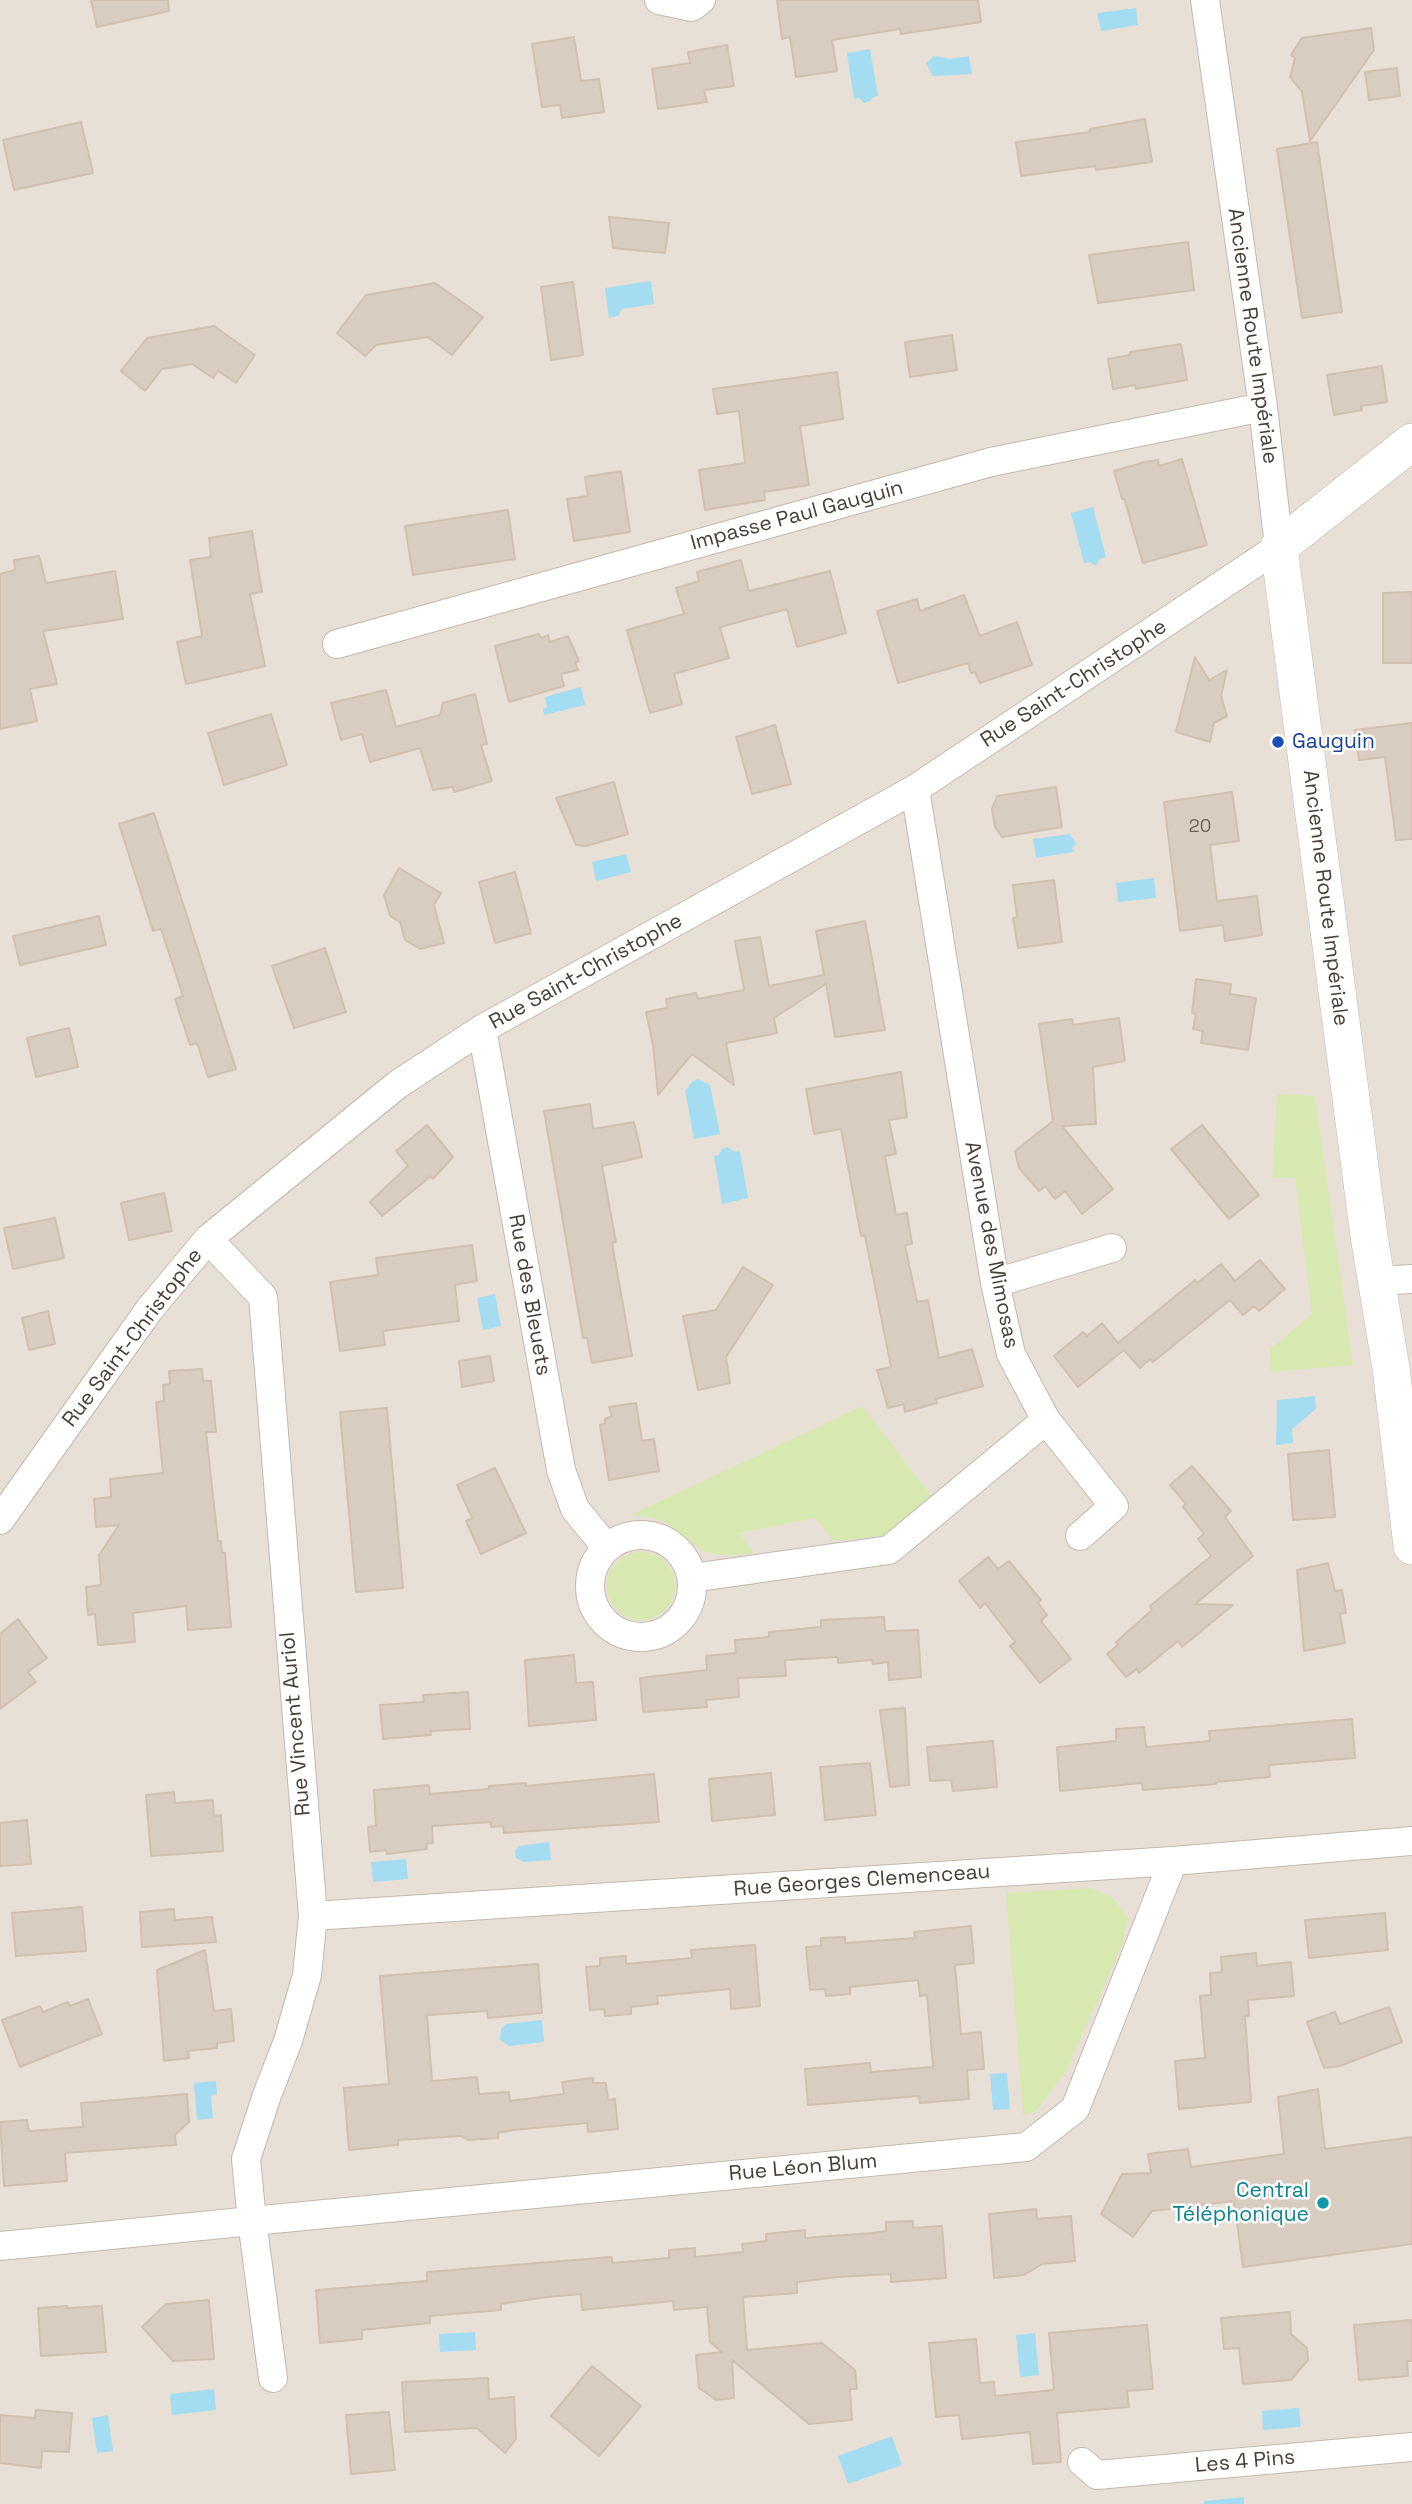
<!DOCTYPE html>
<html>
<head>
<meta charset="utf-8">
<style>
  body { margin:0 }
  canvas { display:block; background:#f4efe8 }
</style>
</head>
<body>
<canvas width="1412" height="2504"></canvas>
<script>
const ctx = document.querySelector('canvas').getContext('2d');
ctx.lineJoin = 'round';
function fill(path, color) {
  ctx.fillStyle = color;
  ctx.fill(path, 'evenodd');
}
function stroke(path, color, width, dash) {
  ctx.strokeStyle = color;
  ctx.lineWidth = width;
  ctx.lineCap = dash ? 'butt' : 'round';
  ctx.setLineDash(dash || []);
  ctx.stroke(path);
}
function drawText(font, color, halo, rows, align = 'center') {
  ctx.font = font + ' "Space Grotesk",sans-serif';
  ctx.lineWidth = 5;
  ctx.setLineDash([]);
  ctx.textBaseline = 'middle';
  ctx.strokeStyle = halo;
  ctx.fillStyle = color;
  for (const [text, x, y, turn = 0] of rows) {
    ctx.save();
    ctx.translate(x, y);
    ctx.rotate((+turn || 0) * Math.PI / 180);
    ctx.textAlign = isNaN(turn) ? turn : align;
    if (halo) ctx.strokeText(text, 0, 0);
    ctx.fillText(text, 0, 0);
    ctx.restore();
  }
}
fill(new Path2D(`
  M 0,0 L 1412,0 L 1412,2504 L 0,2504 Z`), '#e8e0d6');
fill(new Path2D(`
  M 1277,1094 L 1315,1096 L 1353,1365 L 1271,1372 L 1270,1349 L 1312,1314 L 1295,1178 L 1272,1178 Z
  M 862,1406 L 934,1500 L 891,1535 L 833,1541 L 815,1518 L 739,1533 L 754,1553 L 728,1556 L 704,1552 L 666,1523 L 649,1517 L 631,1515 Z
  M607 1586a34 34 0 1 1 68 0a34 34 0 1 1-68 0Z
  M 1090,1888 L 1113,1898 L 1128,1918 L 1123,1943 L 1067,2069 L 1037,2110 L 1023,2116 L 1006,1893 Z`), '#d7e9b0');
fill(new Path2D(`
  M 1136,8 L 1138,25 L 1101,31 L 1097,13 Z
  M 870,49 L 878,96 L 873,97 L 870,101 L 864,103 L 859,98 L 854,99 L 847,53 Z
  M 934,56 L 949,59 L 969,56 L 972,74 L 933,76 L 926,63 Z
  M 651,281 L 654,304 L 622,309 L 618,316 L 609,318 L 605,288 Z
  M 1093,507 L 1106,557 L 1100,559 L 1096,566 L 1090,562 L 1084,563 L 1071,513 Z
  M 581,687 L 585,705 L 544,715 L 543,709 L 547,707 L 545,697 Z
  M 1070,834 L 1076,844 L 1072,848 L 1073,852 L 1036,858 L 1033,839 Z
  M 626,854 L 631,872 L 596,881 L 592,862 Z
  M 1154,878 L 1156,898 L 1118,902 L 1116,883 Z
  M 698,1079 L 710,1085 L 720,1134 L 694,1139 L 685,1090 L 688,1088 L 691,1083 Z
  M 727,1147 L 736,1152 L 740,1151 L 748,1198 L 722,1204 L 714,1156 L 719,1155 L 722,1149 Z
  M 495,1294 L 501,1326 L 483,1330 L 477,1298 Z
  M 1315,1396 L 1316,1409 L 1292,1429 L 1293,1443 L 1276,1445 L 1277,1400 Z
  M 549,1842 L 551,1860 L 524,1862 L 516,1858 L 515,1851 L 519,1846 Z
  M 406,1859 L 408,1879 L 373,1882 L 371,1862 Z
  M 542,2020 L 544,2042 L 509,2046 L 500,2040 L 501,2029 L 506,2024 Z
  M 1007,2073 L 1010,2109 L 993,2110 L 990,2074 Z
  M 216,2081 L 217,2094 L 211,2095 L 213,2118 L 197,2120 L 194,2083 Z
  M 475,2332 L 476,2350 L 440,2352 L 439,2334 Z
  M 1035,2333 L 1039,2375 L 1020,2377 L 1016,2335 Z
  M 214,2389 L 216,2410 L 172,2415 L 170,2394 Z
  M 1299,2408 L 1301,2427 L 1263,2430 L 1262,2411 Z
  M 108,2415 L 113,2451 L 97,2453 L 92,2418 Z
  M 892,2436 L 902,2465 L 848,2484 L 838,2456 Z
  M 1244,2497 L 1244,2504 L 1204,2504 L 1204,2501 Z`), '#a4ddf1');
const building = new Path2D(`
  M 91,0 L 168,0 L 169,11 L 97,27 Z
  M 777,0 L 978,0 L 981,22 L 901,34 L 900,29 L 832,40 L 837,71 L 796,77 L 790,37 L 782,39 Z
  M 1371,28 L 1374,50 L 1310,141 L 1302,92 L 1290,77 L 1295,58 L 1291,55 L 1302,38 Z
  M 574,37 L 581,81 L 599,79 L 604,112 L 562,118 L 560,105 L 542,107 L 532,44 Z
  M 727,45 L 734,86 L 704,90 L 707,102 L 658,109 L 652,69 L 690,63 L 688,52 Z
  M 1397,68 L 1400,96 L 1369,100 L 1365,72 Z
  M 1145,119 L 1152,162 L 1096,170 L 1095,166 L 1021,176 L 1016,142 L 1090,132 L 1090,129 Z
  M 81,122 L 93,173 L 14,190 L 3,140 Z
  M 1317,142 L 1342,312 L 1302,318 L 1277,149 Z
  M 609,217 L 669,223 L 665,253 L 613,248 Z
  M 1188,242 L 1194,290 L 1098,303 L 1089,255 Z
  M 573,282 L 583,355 L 551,360 L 541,287 Z
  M 435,283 L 483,317 L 452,355 L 428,337 L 376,345 L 365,356 L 337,333 L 366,295 Z
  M 214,326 L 255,355 L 236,383 L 218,371 L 213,378 L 192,364 L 162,369 L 145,391 L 121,371 L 147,338 Z
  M 952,335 L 957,370 L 910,377 L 905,342 Z
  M 1181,344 L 1187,380 L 1136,389 L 1135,385 L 1113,389 L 1108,359 L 1130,355 L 1130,352 Z
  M 1382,366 L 1387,402 L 1361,406 L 1362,410 L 1334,415 L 1327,375 Z
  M 837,372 L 843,419 L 800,426 L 809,485 L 764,492 L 765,500 L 705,510 L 699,470 L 745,463 L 739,411 L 717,414 L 713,389 Z
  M 1182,459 L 1207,545 L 1143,563 L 1124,498 L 1122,499 L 1114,471 L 1145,462 L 1158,460 L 1159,466 Z
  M 621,471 L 630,532 L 574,541 L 567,499 L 588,496 L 585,477 Z
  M 508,510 L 515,559 L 413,575 L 405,526 Z
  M 252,531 L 262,592 L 250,594 L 265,666 L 186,684 L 177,642 L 202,636 L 190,560 L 211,557 L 209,538 Z
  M 39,556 L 46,583 L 115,571 L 123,619 L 43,631 L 57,684 L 30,689 L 37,721 L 0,729 L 0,574 L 15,570 L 14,560 Z
  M 741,560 L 749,591 L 830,571 L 846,633 L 797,647 L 787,609 L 720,627 L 729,658 L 674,674 L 682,704 L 650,713 L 627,630 L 684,614 L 676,588 L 699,581 L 697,572 Z
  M 1412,592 L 1412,663 L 1383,663 L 1383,593 Z
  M 964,595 L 980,636 L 1017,622 L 1032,665 L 980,683 L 975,672 L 971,673 L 968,663 L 898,683 L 877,611 L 917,599 L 920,611 Z
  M 539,634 L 541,638 L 548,635 L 550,642 L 568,636 L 579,661 L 575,662 L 578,670 L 561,674 L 564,686 L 509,702 L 495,646 Z
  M 1195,657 L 1209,680 L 1227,670 L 1221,696 L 1227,716 L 1214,723 L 1210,742 L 1176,732 Z
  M 386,690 L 396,727 L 440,715 L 443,703 L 475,694 L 487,744 L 481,745 L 492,781 L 454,792 L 453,787 L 433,790 L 420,748 L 370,762 L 362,734 L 341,740 L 331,703 Z
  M 271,714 L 287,765 L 224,785 L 208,733 Z
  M 1412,723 L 1412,839 L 1396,840 L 1385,757 L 1359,760 L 1355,730 Z
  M 775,725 L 791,784 L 752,794 L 736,737 Z
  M 614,782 L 628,834 L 586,846 L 576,845 L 556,798 Z
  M 1056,787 L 1062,827 L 1002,837 L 995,827 L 992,809 L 997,796 Z
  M 1232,792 L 1239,841 L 1210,845 L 1217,901 L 1257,896 L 1262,935 L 1225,941 L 1223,925 L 1180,931 L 1164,802 Z
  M 154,813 L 236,1069 L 208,1077 L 197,1043 L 190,1045 L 175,999 L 183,996 L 161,929 L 153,931 L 119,824 Z
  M 399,868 L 441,893 L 434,905 L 444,943 L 420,949 L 405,940 L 400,922 L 390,916 L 384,895 Z
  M 515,872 L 531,933 L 495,943 L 479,882 Z
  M 1054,880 L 1062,942 L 1018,948 L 1013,918 L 1017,917 L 1013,885 Z
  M 99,916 L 106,945 L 20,965 L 13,936 Z
  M 865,921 L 885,1030 L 835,1037 L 826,984 L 774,1018 L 777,1033 L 726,1043 L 734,1085 L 692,1054 L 658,1095 L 653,1045 L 646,1012 L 667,1008 L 666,999 L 696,993 L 698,999 L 744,990 L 735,941 L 760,937 L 769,986 L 824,975 L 816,931 Z
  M 325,948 L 346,1012 L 294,1028 L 272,966 Z
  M 1196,979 L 1231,984 L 1230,994 L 1256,998 L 1248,1050 L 1201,1043 L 1203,1031 L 1193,1029 L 1196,1014 L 1192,1013 Z
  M 1119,1018 L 1125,1061 L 1093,1067 L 1096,1124 L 1062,1126 L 1113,1189 L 1082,1214 L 1065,1191 L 1055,1199 L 1045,1186 L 1039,1191 L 1019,1168 L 1015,1151 L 1053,1121 L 1039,1024 L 1072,1019 L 1073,1025 Z
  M 69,1028 L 78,1067 L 36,1077 L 27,1038 Z
  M 901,1072 L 907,1117 L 889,1120 L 896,1154 L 885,1156 L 896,1215 L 907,1213 L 912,1244 L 905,1245 L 917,1302 L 928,1300 L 939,1358 L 972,1349 L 983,1386 L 936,1399 L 937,1403 L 905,1412 L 904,1404 L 888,1408 L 877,1370 L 891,1367 L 865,1236 L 861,1236 L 841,1129 L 814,1134 L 806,1089 Z
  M 590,1104 L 593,1129 L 634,1122 L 642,1157 L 602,1166 L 616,1242 L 612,1243 L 632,1356 L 592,1363 L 587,1338 L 583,1338 L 544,1111 Z
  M 427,1125 L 453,1157 L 433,1179 L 431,1176 L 382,1216 L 370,1202 L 408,1166 L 396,1151 Z
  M 1202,1125 L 1259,1195 L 1229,1219 L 1171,1149 Z
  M 164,1193 L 172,1231 L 129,1240 L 121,1203 Z
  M 55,1218 L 64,1258 L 13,1269 L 4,1228 Z
  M 472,1245 L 477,1281 L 455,1285 L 459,1321 L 383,1331 L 385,1345 L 340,1351 L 330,1282 L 378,1275 L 376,1258 Z
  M 1260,1260 L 1285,1289 L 1259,1311 L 1254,1306 L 1243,1315 L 1230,1300 L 1153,1362 L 1150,1359 L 1140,1368 L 1124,1350 L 1078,1387 L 1054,1356 L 1083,1332 L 1087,1336 L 1102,1323 L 1118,1343 L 1195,1280 L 1197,1283 L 1221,1264 L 1235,1281 Z
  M 743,1267 L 773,1285 L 726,1357 L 730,1383 L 698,1390 L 683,1316 L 716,1310 Z
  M 48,1311 L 55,1344 L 29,1350 L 22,1318 Z
  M 490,1356 L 494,1381 L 462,1387 L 459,1361 Z
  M 202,1369 L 203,1381 L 211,1381 L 216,1432 L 206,1432 L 218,1541 L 221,1541 L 222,1553 L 225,1553 L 231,1627 L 188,1630 L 186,1606 L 133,1613 L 135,1642 L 98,1645 L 95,1614 L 88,1615 L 86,1587 L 101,1585 L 99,1555 L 119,1525 L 96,1527 L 94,1499 L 111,1497 L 110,1479 L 163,1473 L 156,1402 L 164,1401 L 163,1385 L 170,1384 L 169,1371 Z
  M 636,1403 L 642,1441 L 654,1439 L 659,1471 L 609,1480 L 600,1425 L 605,1423 L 605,1419 L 612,1416 L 609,1407 Z
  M 387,1408 L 403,1588 L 356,1592 L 340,1412 Z
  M 1329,1450 L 1335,1517 L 1293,1520 L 1288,1454 Z
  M 1192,1466 L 1231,1511 L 1225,1517 L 1253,1556 L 1195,1604 L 1233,1605 L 1182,1647 L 1178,1641 L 1139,1673 L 1137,1669 L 1126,1677 L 1107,1654 L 1118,1645 L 1116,1642 L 1152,1610 L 1150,1606 L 1211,1556 L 1198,1539 L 1204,1534 L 1183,1507 L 1186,1504 L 1170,1485 Z
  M 495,1468 L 526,1533 L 481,1554 L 466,1521 L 472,1518 L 457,1485 Z
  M 988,1557 L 998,1569 L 1009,1561 L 1041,1600 L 1038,1603 L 1047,1615 L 1041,1621 L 1071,1659 L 1040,1683 L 1010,1646 L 1015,1642 L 985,1603 L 980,1608 L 959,1581 Z
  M 1328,1563 L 1335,1591 L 1342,1590 L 1346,1613 L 1340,1614 L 1345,1643 L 1304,1651 L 1297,1570 Z
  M 884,1617 L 885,1631 L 918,1630 L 921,1677 L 889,1680 L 888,1662 L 873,1664 L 872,1660 L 838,1663 L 838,1657 L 785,1660 L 786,1676 L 738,1678 L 739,1697 L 706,1700 L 707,1707 L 643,1712 L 640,1678 L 707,1670 L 706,1656 L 736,1653 L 735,1640 L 769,1637 L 769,1632 L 821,1627 L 821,1620 Z
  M 18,1619 L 47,1658 L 28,1672 L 36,1682 L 0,1709 L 0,1634 Z
  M 574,1655 L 576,1683 L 593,1682 L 596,1720 L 529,1726 L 525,1660 Z
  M 468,1692 L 470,1729 L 430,1731 L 431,1735 L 383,1739 L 380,1705 L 424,1702 L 423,1695 Z
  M 905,1708 L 909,1785 L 890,1787 L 880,1710 Z
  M 1352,1719 L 1355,1758 L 1269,1765 L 1270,1777 L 1216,1782 L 1216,1784 L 1143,1790 L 1142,1783 L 1060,1791 L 1057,1747 L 1116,1741 L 1116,1729 L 1144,1727 L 1146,1747 L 1210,1741 L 1209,1731 Z
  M 993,1741 L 997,1787 L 953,1791 L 951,1780 L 930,1781 L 927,1747 Z
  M 870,1763 L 876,1815 L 825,1820 L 820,1767 Z
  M 771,1773 L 775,1815 L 712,1821 L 709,1779 Z
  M 654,1774 L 659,1822 L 504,1833 L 503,1826 L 491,1827 L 491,1822 L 432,1826 L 433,1843 L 426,1844 L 427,1849 L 387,1854 L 386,1850 L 370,1852 L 368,1827 L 376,1826 L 374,1790 L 429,1785 L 430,1794 L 489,1789 L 489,1786 L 526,1783 L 526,1786 Z
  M 174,1792 L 175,1803 L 213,1800 L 214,1816 L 221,1815 L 223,1851 L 151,1856 L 146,1795 Z
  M 27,1820 L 31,1864 L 0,1866 L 0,1823 Z
  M 82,1907 L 86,1951 L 16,1956 L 12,1913 Z
  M 174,1909 L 175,1920 L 212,1917 L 216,1942 L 142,1947 L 140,1912 Z
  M 1385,1913 L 1388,1950 L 1309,1958 L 1305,1920 Z
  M 971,1926 L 974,1963 L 955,1965 L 961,2034 L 981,2032 L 984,2069 L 967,2070 L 969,2099 L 920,2103 L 919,2096 L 808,2105 L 805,2069 L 870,2063 L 871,2072 L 933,2067 L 927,1995 L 920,1996 L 918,1980 L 850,1987 L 850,1994 L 826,1996 L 825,1989 L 810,1990 L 806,1947 L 821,1946 L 821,1938 L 845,1937 L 845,1943 L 915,1938 L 914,1932 Z
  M 755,1945 L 760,2006 L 731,2009 L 730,1989 L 657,1996 L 658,2004 L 631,2007 L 631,2014 L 605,2016 L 604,2009 L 590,2010 L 586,1967 L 600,1966 L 600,1958 L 626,1956 L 626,1964 L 692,1958 L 691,1950 Z
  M 205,1950 L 214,2011 L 231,2009 L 234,2041 L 217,2043 L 217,2048 L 188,2051 L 189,2058 L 164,2061 L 157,1970 Z
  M 1256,1953 L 1257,1966 L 1291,1962 L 1294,1996 L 1248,2000 L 1249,2016 L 1245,2016 L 1251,2102 L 1179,2109 L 1175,2061 L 1205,2058 L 1200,1996 L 1211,1995 L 1210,1973 L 1222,1972 L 1221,1957 Z
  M 538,1964 L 542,2013 L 488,2018 L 487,2011 L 427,2015 L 432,2081 L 477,2077 L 479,2094 L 509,2092 L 510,2101 L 564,2094 L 562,2082 L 593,2078 L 593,2083 L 606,2083 L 608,2100 L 615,2099 L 618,2129 L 588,2132 L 587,2123 L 513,2130 L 498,2133 L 498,2138 L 468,2140 L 461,2136 L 398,2140 L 398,2145 L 349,2150 L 344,2088 L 389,2084 L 380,1976 Z
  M 88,1999 L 102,2034 L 20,2067 L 2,2020 L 40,2006 L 43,2012 L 68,2002 L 70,2006 Z
  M 1389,2007 L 1402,2042 L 1340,2066 L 1324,2068 L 1307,2022 L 1335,2012 L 1340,2024 Z
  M 1318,2089 L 1325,2149 L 1412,2137 L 1412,2244 L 1243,2267 L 1234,2201 L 1152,2211 L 1133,2237 L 1101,2214 L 1122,2174 L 1151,2173 L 1148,2154 L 1188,2149 L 1191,2167 L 1284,2154 L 1278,2097 Z
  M 187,2094 L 189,2122 L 175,2135 L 176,2145 L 65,2153 L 67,2181 L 4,2186 L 0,2122 L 27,2120 L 29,2131 L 83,2127 L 81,2103 Z
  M 1036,2209 L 1037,2219 L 1071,2216 L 1075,2261 L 1042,2264 L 1024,2275 L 994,2278 L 989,2214 Z
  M 913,2221 L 913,2228 L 942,2226 L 946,2278 L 891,2282 L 891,2274 L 838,2277 L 797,2282 L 797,2293 L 743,2297 L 747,2350 L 822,2343 L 855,2370 L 857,2389 L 850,2389 L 852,2420 L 809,2424 L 732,2360 L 734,2398 L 716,2400 L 699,2388 L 696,2355 L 722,2352 L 710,2342 L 707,2307 L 674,2310 L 673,2301 L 582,2310 L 581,2294 L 547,2297 L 501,2304 L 501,2310 L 430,2316 L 430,2323 L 362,2330 L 362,2339 L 320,2343 L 316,2290 L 427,2281 L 427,2272 L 612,2257 L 612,2263 L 669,2258 L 669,2250 L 695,2248 L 695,2257 L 743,2252 L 742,2244 L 766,2241 L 766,2234 L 805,2230 L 805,2238 L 873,2233 L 886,2231 L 886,2222 Z
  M 209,2300 L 214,2359 L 173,2361 L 142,2327 L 166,2304 Z
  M 67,2306 L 67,2308 L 102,2306 L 106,2352 L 41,2356 L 38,2308 Z
  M 1290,2312 L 1291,2334 L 1307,2348 L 1308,2360 L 1291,2380 L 1243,2384 L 1239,2348 L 1224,2349 L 1221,2318 Z
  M 1412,2320 L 1412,2361 L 1407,2361 L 1408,2376 L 1359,2380 L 1354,2325 Z
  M 1147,2325 L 1153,2389 L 1127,2391 L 1129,2407 L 1057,2413 L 1061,2462 L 1033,2464 L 1030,2432 L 962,2439 L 959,2415 L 936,2417 L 929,2343 L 976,2339 L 980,2383 L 994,2382 L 995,2396 L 1054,2390 L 1049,2333 Z
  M 592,2366 L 641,2406 L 599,2456 L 551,2416 Z
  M 488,2378 L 489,2399 L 514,2397 L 516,2439 L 505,2453 L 477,2428 L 405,2432 L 402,2382 Z
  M 36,2410 L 72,2413 L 69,2452 L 42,2451 L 41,2468 L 0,2463 L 0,2415 L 35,2418 Z
  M 389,2412 L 395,2470 L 351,2474 L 346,2415 Z`);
fill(building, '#d9ccc0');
stroke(building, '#d1c0b0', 2);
const minor = new Path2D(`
  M 659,0 L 692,7 L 701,0
  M 337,644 L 991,462 L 1263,407
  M 482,1029 L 561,1470 L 575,1509 L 607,1548
  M 1378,1281 L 1412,1279
  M 995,1283 L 1112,1248
  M 1046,1420 L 1114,1506 L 1080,1536
  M 0,1520 L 149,1310 L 208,1239 L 397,1085 L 482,1029 L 915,789 L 1279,547 L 1263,407 L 1205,0
  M590 1586a51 51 0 1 1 102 0a51 51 0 1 1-102 0Z
  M 692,1578 L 889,1550 L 1046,1420 L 1011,1354 L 995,1283 L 915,789
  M 313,1916 L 1173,1861 L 1412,1841
  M 0,2246 L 252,2221 L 246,2159 L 267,2095 L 288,2041 L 307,1975 L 313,1916 L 263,1297 L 208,1239
  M 273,2378 L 252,2221 L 1026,2147 L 1075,2109 L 1173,1861
  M 1082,2462 L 1097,2475 L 1412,2447`);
const tertiary = new Path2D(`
  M 1412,442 L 1279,547 L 1369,1236 L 1391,1368 L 1412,1546`);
stroke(minor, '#c3b8ad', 30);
stroke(tertiary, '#c3b8ad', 38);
stroke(minor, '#fff', 28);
stroke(tertiary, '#fff', 37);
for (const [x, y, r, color] of [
  [1278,742,7,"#1a4fb4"],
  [1323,2203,7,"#0f9aa8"]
]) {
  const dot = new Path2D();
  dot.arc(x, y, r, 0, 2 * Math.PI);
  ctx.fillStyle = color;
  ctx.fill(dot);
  stroke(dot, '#fff', 2.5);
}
drawText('18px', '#6c6258', null, [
  ["20",1200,827]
]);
drawText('21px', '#483f36', '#fff', [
  ["Ancienne Route Impériale",1252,336,82],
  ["Impasse Paul Gauguin",797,516,-15],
  ["Rue Saint-Christophe",1074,684,-33],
  ["Ancienne Route Impériale",1325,898,83],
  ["Rue Saint-Christophe",586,972,-29],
  ["Avenue des Mimosas",991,1245,79],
  ["Rue des Bleuets",529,1295,80],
  ["Rue Saint-Christophe",133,1338,-53],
  ["Rue Vincent Auriol",296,1724,-95],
  ["Rue Georges Clemenceau",862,1881,-4],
  ["Rue Léon Blum",803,2168,-5],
  ["Les 4 Pins",1245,2462,-5]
]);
drawText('21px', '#164399', '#fff', [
  ["Gauguin",1292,742]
], 'left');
drawText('21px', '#0d838f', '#fff', [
  ["Central",1309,2191],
  ["Téléphonique",1309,2215]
], 'right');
</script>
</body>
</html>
